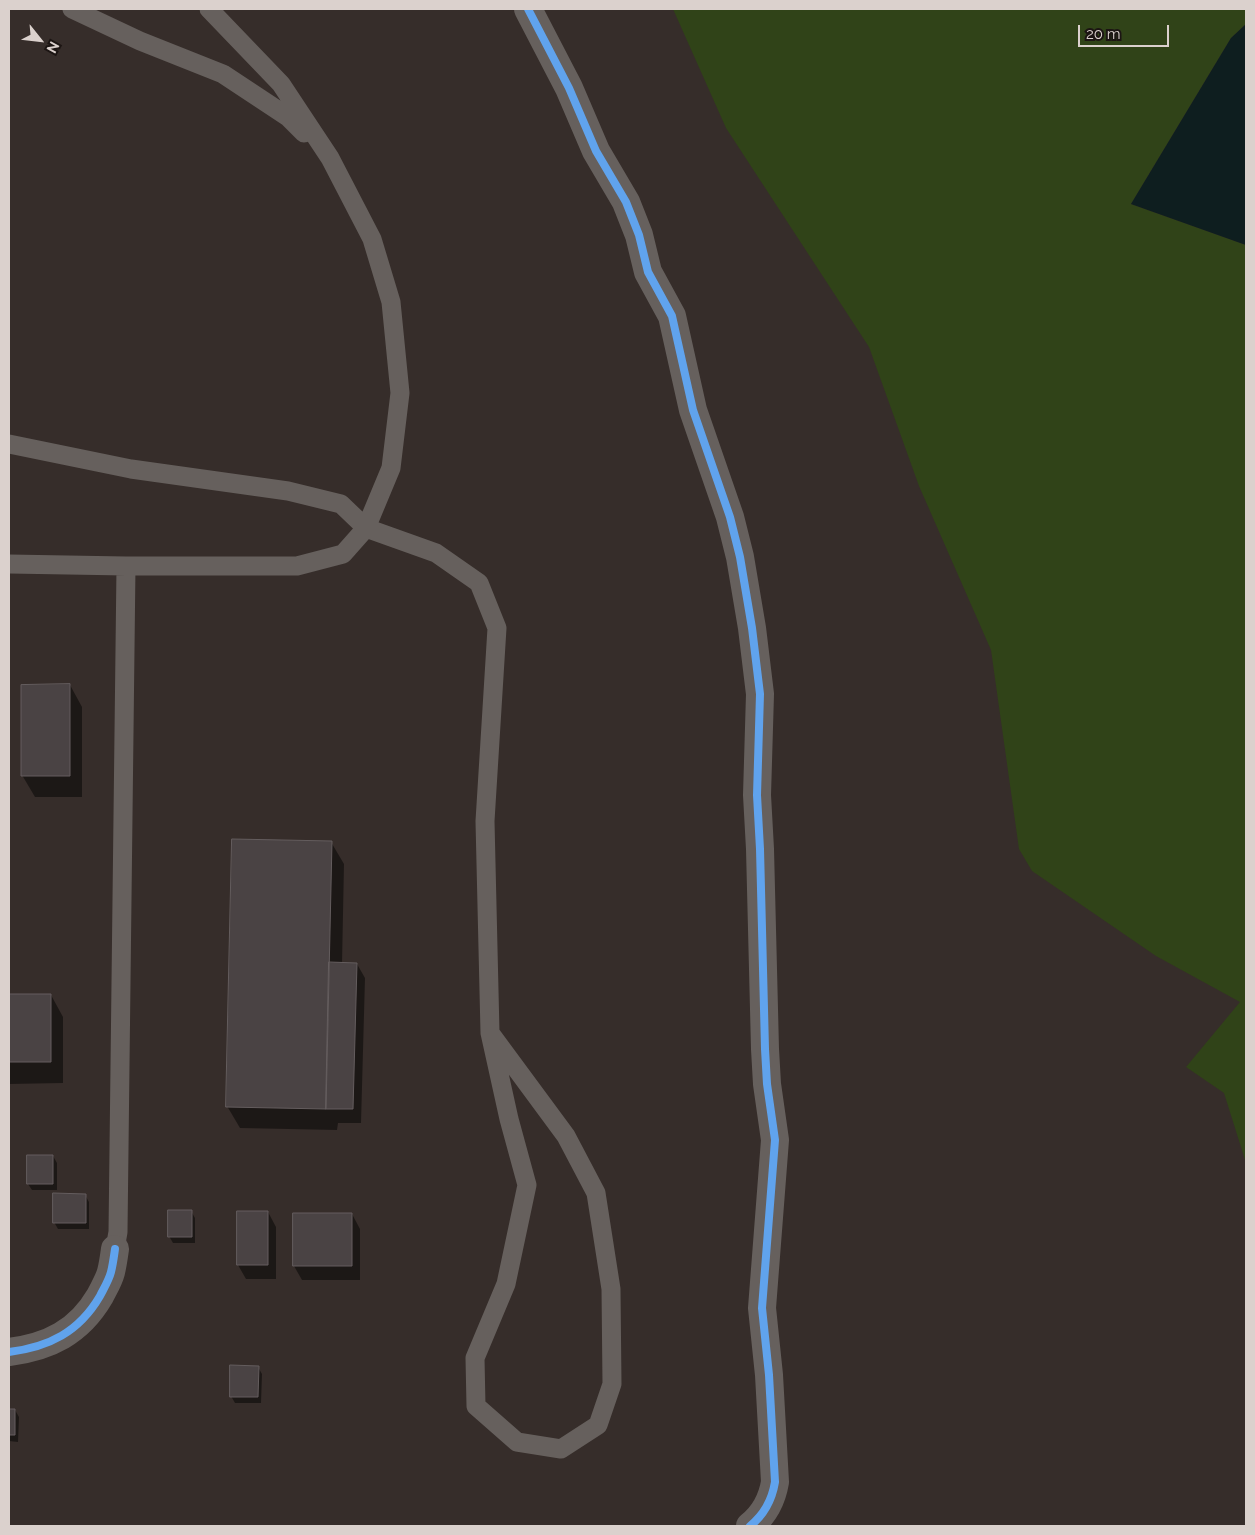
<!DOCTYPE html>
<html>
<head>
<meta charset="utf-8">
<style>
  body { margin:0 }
  #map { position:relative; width:1255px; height:1535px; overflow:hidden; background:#362d2a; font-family:Raleway,sans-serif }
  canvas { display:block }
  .frame { position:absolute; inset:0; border:10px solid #dbd1cd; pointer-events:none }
  .north { position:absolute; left:15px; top:15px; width:50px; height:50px; -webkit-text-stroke:4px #1c1513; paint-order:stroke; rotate:119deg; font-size:14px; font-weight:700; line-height:20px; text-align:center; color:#dbd1cd }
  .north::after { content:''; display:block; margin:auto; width:18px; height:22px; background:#dbd1cd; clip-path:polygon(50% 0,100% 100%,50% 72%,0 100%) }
  .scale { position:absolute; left:1078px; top:25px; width:91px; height:22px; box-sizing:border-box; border:2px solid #dbd1cd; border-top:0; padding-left:6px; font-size:15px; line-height:18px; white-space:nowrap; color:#dbd1cd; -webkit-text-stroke:4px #1c1513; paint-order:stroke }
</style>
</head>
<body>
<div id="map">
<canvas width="1255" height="1535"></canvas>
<div class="frame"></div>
<div class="north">N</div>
<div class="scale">20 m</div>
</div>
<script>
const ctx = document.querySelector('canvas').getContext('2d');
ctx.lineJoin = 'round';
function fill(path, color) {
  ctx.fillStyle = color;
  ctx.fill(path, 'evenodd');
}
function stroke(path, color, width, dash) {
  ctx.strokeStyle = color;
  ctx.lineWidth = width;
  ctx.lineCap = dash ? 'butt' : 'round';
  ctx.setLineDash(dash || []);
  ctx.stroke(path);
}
fill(new Path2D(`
  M 673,9 L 1246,9 L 1246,24 L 1231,38 L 1131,204 L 1246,245 L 1246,1163 L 1224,1093 L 1186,1067 L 1240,1002 L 1156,956 L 1032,871 L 1019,849 L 991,650 L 919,486 L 869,347 L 726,128 Z`), '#304318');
fill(new Path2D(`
  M 1246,24 L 1246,245 L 1131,204 L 1231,38 Z`), '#0e1e1f');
fill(new Path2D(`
  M 70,685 L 82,707 L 82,797 L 35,797 L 22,775 Z
  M 331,842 L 344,864 L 342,964 L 357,964 L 365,978 L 361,1123 L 338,1123 L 337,1130 L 240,1128 L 227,1106 Z
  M 9,995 L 51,995 L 63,1017 L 63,1083 L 9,1084 Z
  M 53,1156 L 57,1163 L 57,1190 L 32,1190 L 28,1184 Z
  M 85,1195 L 89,1202 L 89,1229 L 58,1229 L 54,1222 Z
  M 191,1211 L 195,1218 L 195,1243 L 173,1243 L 169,1236 Z
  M 268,1212 L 276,1227 L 276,1279 L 246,1279 L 238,1265 Z
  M 352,1214 L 360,1229 L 360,1280 L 302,1280 L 294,1266 Z
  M 258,1367 L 262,1374 L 261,1403 L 235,1403 L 231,1396 Z
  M 9,1410 L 15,1410 L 19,1417 L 18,1442 L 9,1441 Z`), '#0007');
const building = new Path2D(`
  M 70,684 L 70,776 L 21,776 L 21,685 Z
  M 232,839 L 332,841 L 326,1109 L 226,1107 Z
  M 329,962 L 357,963 L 353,1109 L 326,1109 Z
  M 9,994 L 51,994 L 51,1062 L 9,1062 Z
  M 27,1155 L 53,1155 L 53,1184 L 27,1184 Z
  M 53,1193 L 86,1194 L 86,1223 L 53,1223 Z
  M 168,1210 L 192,1210 L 192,1237 L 168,1237 Z
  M 237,1211 L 268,1211 L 268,1265 L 237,1265 Z
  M 293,1213 L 352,1213 L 352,1266 L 293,1266 Z
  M 230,1365 L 259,1366 L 258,1397 L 230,1397 Z
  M 9,1409 L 15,1409 L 15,1435 L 9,1435 Z`);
fill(building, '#4a4344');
stroke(building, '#645d5e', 1);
stroke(new Path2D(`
  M 72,9 L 140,41 L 223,74 L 288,117 L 304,133
  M 9,444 L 131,469 L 288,491 L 341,504 L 366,528 L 436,553 L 479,583 L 497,628 L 485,821 L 490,1033 L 509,1119 L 527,1185 L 506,1284 L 475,1358 L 476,1406 L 517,1442 L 561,1449 L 598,1425 L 612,1384 L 611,1289 L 596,1193 L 566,1136 L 490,1033
  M 9,564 L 126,566 L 297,566 L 343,554 L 366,528 L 391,468 L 400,393 L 391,302 L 372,239 L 330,158 L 281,84 L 209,9
  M 115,1249 L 118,1232 L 126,566`), '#66605d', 19);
stroke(new Path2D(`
  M 528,9 L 569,88 L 596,151 L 626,202 L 639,235 L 648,272 L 672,316 L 693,410 L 730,517 L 740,557 L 752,628 L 760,694 L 757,795 L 760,849 L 765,1049 L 767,1084 L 775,1140 L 762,1308 L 769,1375 L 775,1482 C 772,1500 765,1514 750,1526
  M 9,1352 C 49,1347 79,1332 100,1296 C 104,1288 109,1280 111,1272 C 113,1264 114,1256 115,1249`), '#66605d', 28);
stroke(new Path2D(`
  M 528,9 L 569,88 L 596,151 L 626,202 L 639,235 L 648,272 L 672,316 L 693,410 L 730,517 L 740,557 L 752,628 L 760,694 L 757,795 L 760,849 L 765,1049 L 767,1084 L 775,1140 L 762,1308 L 769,1375 L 775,1482 C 772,1500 765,1514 750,1526
  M 9,1352 C 49,1347 79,1332 100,1296 C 104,1288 109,1280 111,1272 C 113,1264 114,1256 115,1249`), '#60a3ed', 8);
</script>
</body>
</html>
